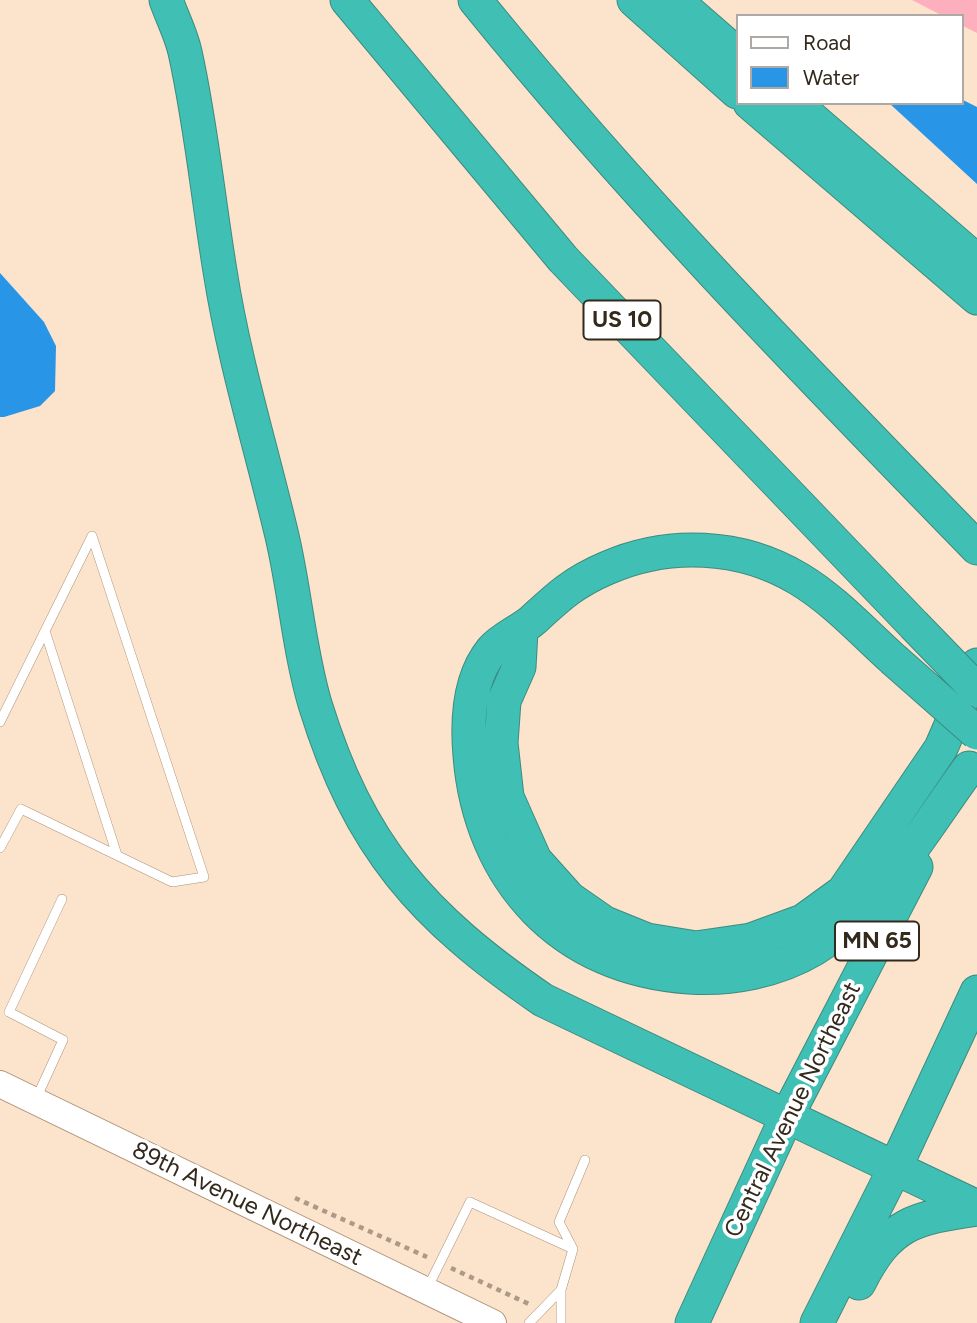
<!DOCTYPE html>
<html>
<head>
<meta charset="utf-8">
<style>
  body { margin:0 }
  #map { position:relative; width:977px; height:1323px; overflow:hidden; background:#fbe3cc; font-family:Figtree,sans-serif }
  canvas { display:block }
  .legend { position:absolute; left:736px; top:14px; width:228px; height:91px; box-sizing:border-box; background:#fff; border:2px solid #aea9a5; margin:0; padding:9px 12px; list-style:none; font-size:21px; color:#34291d }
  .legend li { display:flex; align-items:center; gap:14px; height:35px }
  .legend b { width:35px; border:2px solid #aea9a5 }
</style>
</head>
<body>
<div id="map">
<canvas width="977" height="1323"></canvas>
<ul class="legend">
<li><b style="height:9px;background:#fff"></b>Road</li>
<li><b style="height:19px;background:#2895e6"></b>Water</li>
</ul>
</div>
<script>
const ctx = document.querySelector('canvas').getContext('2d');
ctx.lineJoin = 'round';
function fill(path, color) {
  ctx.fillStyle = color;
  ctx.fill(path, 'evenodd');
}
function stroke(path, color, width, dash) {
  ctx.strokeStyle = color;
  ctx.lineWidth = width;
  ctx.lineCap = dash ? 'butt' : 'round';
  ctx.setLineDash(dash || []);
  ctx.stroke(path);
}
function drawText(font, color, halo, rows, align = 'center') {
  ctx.font = font + ' Figtree,sans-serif';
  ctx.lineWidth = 7;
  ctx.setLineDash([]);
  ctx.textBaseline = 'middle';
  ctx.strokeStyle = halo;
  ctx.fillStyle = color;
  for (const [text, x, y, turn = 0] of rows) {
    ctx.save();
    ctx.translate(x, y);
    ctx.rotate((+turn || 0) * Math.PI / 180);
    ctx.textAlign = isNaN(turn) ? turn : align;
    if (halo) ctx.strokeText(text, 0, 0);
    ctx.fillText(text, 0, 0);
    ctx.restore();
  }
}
fill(new Path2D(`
  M 912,0 L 977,0 L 977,33 L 961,25 L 961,16 L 943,16 Z`), '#feafbe');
fill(new Path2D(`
  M 961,99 L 977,107 L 977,184 L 889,103 L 961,103 Z
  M 0,273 L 44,322 L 56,346 L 55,391 L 40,406 L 4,417 L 0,417 Z`), '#2895e6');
const lane = new Path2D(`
  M 45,631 L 117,855
  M 0,722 L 92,536 L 204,877 L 172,882 L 21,809 L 0,848
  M 36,1099 L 63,1040 L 9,1012 L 62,899
  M 428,1287 L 470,1202 L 573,1249
  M 529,1323 L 561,1290
  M 561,1323 L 561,1290 L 573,1249 L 559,1222 L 585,1160`);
const secondary = new Path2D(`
  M 0,1084 L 493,1323`);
const highway = new Path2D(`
  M 166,0 C 172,17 181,34 185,52 C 201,124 208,198 220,271 C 234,361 261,447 282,536 C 295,591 299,650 315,704 C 359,847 422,917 543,1000 L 977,1207
  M 347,0 L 563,259 L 914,625
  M 475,0 C 631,193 804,370 977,548
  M 634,0 L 737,92
  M 675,0 L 737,54
  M 750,103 L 977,298
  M 794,103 L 977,261
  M 521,631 L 519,667 L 504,701 L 501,743 L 507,797 L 535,860 L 569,898 L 605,923 L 647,940 L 696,948 L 751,940 L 803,921 L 843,892 L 941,748 L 977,665
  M 893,659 C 863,632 834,600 799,579 C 741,544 668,541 607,568 C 574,582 559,596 533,620 C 522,630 502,638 492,650 C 469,678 467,722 470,756 C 480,880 562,969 689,977 C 731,980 777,971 814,949 C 879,909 924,829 969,768
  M 859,1283 C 889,1223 914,1218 977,1209
  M 692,1323 L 787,1116 L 916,867
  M 817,1323 L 895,1168 L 977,992`);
stroke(lane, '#ae9277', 10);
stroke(secondary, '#ae9277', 28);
stroke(highway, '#3c8b7f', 35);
stroke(new Path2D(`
  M 295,1198 L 427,1257
  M 451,1268 L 529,1304`), '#ac9987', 4.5, [5, 5]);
stroke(lane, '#fff', 9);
stroke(secondary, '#fff', 26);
stroke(highway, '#40c0b4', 33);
const highwayBridge = new Path2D(`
  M 914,625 L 977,690
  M 893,659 L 977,733`);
stroke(highwayBridge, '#3c8b7f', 35, []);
stroke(highwayBridge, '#40c0b4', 33);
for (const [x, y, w] of [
  [622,320,77],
  [877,941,84]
]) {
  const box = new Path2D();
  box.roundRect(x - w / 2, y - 19.5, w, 39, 5);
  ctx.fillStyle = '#fff';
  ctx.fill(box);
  stroke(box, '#34291d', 2);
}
drawText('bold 23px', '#34291d', null, [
  ["US 10",622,320],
  ["MN 65",877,941]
]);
drawText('24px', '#34291d', '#fff', [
  ["Central Avenue Northeast",793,1110,-64],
  ["89th Avenue Northeast",247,1204,26]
]);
</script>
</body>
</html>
